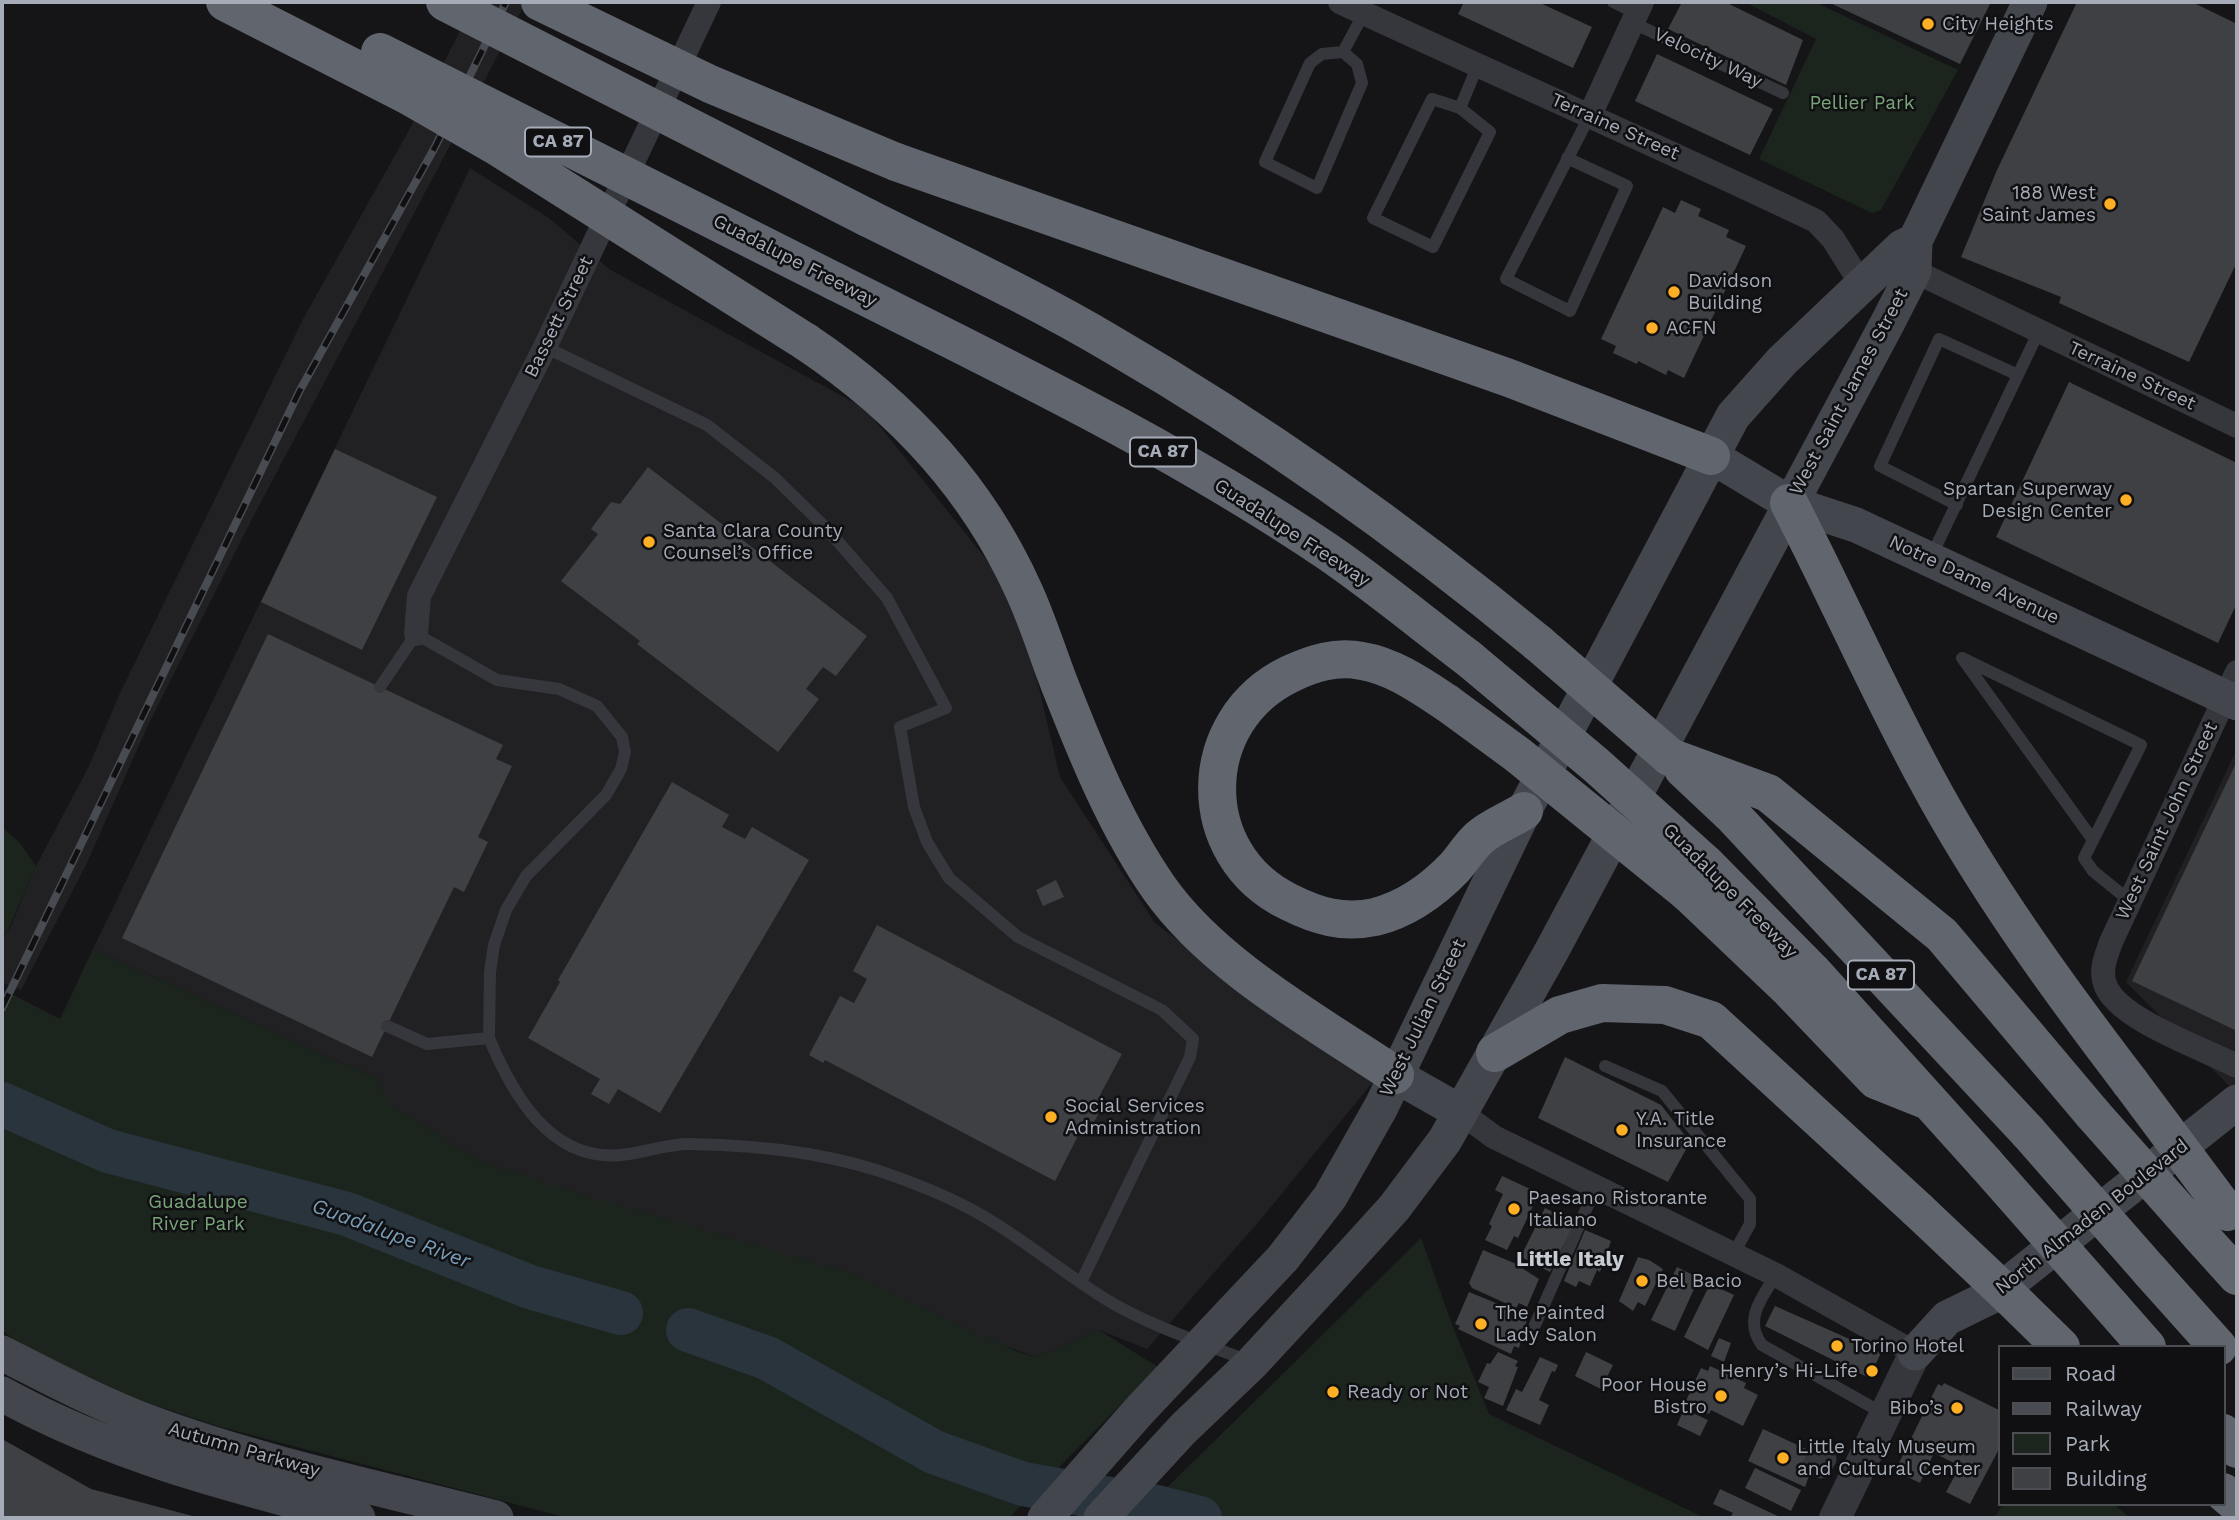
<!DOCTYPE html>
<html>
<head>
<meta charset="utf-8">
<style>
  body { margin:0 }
  #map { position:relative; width:2239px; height:1520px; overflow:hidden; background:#151517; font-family:"Work Sans",sans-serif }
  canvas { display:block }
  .frame { position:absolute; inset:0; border:4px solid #a5acb8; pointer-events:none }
  .legend { position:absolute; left:1998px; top:1345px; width:228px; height:161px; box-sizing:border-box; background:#101012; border:2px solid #4c4e54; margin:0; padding:9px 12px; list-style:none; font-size:21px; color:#a5acb8 }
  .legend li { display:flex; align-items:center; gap:14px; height:35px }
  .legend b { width:35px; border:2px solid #4c4e54 }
</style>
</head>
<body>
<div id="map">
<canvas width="2239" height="1520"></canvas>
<div class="frame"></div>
<ul class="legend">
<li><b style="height:9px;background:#43464c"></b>Road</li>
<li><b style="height:9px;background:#484b51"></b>Railway</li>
<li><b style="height:19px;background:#1c251d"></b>Park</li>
<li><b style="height:19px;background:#3e4044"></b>Building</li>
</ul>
</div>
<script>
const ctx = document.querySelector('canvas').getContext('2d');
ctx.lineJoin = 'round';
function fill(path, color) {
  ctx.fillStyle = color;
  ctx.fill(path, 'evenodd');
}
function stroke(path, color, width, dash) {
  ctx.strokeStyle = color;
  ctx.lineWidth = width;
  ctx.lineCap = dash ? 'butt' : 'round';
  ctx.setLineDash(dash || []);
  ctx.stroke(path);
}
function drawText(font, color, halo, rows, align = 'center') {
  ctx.font = font + ' "Work Sans",sans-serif';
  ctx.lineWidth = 5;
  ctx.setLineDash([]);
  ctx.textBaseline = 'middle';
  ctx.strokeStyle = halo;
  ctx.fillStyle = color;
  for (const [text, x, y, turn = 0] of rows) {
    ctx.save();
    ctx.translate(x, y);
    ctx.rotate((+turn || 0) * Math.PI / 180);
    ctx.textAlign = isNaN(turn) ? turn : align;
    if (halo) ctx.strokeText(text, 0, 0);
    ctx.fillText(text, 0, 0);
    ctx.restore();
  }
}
fill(new Path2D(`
  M 475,2 L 526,2 L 252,519 L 149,723 L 86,865 L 21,990 L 2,982 L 2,939 L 11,926 L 36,866 L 88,768 L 120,693 L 303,319 L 408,132 Z
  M 470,168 L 549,218 L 609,269 L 866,409 L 1018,599 L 1060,777 L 1155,923 L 1372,1083 L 1261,1219 L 1147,1349 L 1099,1330 L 1036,1357 L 480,1161 L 390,1105 L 377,1079 L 93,949 Z
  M 2237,749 L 2237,1094 L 2126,982 Z`), '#212124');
fill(new Path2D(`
  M 1745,2 L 1815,2 L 1958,70 L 1881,210 L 1872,213 L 1759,159 L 1816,39 Z
  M 2,827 L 20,843 L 36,866 L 10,926 L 2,939 Z
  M 93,949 L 377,1079 L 391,1105 L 480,1161 L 565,1189 L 850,1273 L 1018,1352 L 1036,1357 L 1099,1330 L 1158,1367 L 1009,1518 L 568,1518 L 217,1426 L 118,1393 L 17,1342 L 2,1330 L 2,989 L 60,1019 Z
  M 1421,1238 L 1453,1327 L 1489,1414 L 1705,1518 L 1136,1518 Z
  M 2003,1504 L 2114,1504 L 2130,1518 L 1994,1518 Z`), '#1c251d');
stroke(new Path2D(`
  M 2,1104 L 108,1151 L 347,1214 L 530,1287 L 621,1313
  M 688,1330 L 767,1358 L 934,1452 L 1023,1484 L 1157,1507 L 1200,1518`), '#29343c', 44);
fill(new Path2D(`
  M 1464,2 L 1538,2 L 1592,27 L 1573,68 L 1458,14 Z
  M 1682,2 L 1725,2 L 1803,40 L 1786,85 L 1668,29 Z
  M 1828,2 L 1989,2 L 1990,4 L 1960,64 Z
  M 2077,2 L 2192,2 L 2237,24 L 2237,262 L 2189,362 L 2059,303 L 2061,297 L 1961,257 L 1997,170 Z
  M 1657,54 L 1773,109 L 1750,155 L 1635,101 Z
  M 1681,200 L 1701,209 L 1698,216 L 1729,230 L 1726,237 L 1746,246 L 1684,378 L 1668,370 L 1666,375 L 1638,361 L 1637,364 L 1613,353 L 1616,346 L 1601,339 L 1663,207 L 1675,213 Z
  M 2069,382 L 2237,463 L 2237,603 L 2218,643 L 1996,537 Z
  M 335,449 L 437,497 L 362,650 L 261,602 Z
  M 648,467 L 867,636 L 836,676 L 823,667 L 806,689 L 819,699 L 778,752 L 637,644 L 640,641 L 561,581 L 598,534 L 591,529 L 611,502 L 620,504 Z
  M 268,634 L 503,745 L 496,759 L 512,766 L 478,837 L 488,842 L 464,892 L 454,887 L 372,1057 L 122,938 Z
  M 2237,761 L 2237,1031 L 2132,981 Z
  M 672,782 L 729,815 L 722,827 L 745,839 L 752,827 L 809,860 L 660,1113 L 618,1089 L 609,1104 L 591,1094 L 600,1079 L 528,1038 L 560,982 L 558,980 Z
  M 1056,880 L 1064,897 L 1043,906 L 1036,890 Z
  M 877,925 L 1122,1054 L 1100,1095 L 1105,1101 L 1089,1132 L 1082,1128 L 1055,1181 L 825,1060 L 823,1063 L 809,1055 L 840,996 L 854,1003 L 867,979 L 853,971 Z
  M 1565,1057 L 1661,1105 L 1690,1142 L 1668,1182 L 1538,1118 Z
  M 1502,1176 L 1539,1193 L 1518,1238 L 1514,1236 L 1507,1250 L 1485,1240 L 1492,1226 L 1489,1224 L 1503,1194 L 1495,1190 Z
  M 1545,1208 L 1575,1223 L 1550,1272 L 1523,1258 L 1522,1254 Z
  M 1585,1230 L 1611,1241 L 1600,1272 L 1597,1270 L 1590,1286 L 1579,1281 L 1576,1287 L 1564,1281 Z
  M 1483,1250 L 1514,1263 L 1539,1279 L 1527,1307 L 1519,1303 L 1516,1308 L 1472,1288 L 1469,1283 Z
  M 1638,1257 L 1649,1260 L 1663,1269 L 1645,1306 L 1638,1302 L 1633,1311 L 1619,1301 Z
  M 1677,1267 L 1699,1278 L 1675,1331 L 1651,1320 Z
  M 1710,1284 L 1734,1295 L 1708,1350 L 1684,1337 Z
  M 1469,1292 L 1503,1306 L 1502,1308 L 1527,1319 L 1519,1348 L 1514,1346 L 1511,1354 L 1458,1329 L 1460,1326 L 1455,1324 Z
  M 1775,1306 L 1881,1353 L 1869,1378 L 1765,1326 Z
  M 1719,1338 L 1731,1343 L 1724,1362 L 1711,1356 Z
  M 1498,1352 L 1518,1361 L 1515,1366 L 1518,1367 L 1503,1406 L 1484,1398 L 1489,1387 L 1478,1382 L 1487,1363 L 1490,1364 Z
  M 1586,1352 L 1613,1365 L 1601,1389 L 1575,1376 Z
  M 1540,1357 L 1558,1365 L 1555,1372 L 1552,1371 L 1539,1400 L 1549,1405 L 1540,1425 L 1506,1410 L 1516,1389 L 1522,1392 Z
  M 1710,1366 L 1746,1383 L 1744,1388 L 1758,1395 L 1743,1426 L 1711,1410 L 1709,1414 L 1685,1403 L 1701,1368 L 1708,1371 Z
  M 1944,1383 L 1999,1410 L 1999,1449 L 1970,1504 L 1946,1492 L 1960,1466 L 1934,1453 L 1920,1483 L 1895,1471 L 1938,1384 L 1942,1386 Z
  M 1684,1409 L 1708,1420 L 1700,1436 L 1677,1425 Z
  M 1763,1429 L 1817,1454 L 1805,1487 L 1748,1461 Z
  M 2,1439 L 91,1489 L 200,1518 L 2,1518 Z
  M 1755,1468 L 1801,1490 L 1791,1511 L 1745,1488 Z
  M 1720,1489 L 1782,1518 L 1730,1518 L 1733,1513 L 1713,1504 Z`), '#3e4044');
stroke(new Path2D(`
  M 1613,2 L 1637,14
  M 1633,23 L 1783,93
  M 1343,52 L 1357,64 L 1362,83 L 1317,188 L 1265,162 L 1310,63 L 1322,54 L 1343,52 L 1364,13
  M 1460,108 L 1490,132 L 1433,247 L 1373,218 L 1432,99 L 1460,108 L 1478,65
  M 1567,158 L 1627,186 L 1570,311 L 1506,279 L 1590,115
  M 545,347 L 707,425 L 775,478 L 827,529 L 887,598 L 946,708 L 900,727 L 914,807 L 927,842 L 949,878 L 1018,937 L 1162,1010 L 1193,1039 L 1190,1057 L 1081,1282
  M 1957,505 L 1880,466 L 1939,339 L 2018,375
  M 1930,559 L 2039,331
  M 380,687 L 416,634 L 497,680 L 559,689 L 597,706 L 622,737 L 625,752 L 621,769 L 606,795 L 526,876 L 506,910 L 494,945 L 490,972 L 489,1038 L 427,1044 L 387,1026
  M 2093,840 L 1962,658 L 2141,745 L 2084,858 L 2093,871 L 2130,901
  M 489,1038 C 512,1093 550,1162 621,1155 C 644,1153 666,1144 689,1144 C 761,1145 835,1153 902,1179 C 932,1190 966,1205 993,1222 C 1032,1246 1068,1276 1107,1300 C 1148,1325 1203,1343 1248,1361
  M 1605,1066 L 1662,1091 L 1750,1199 L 1750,1224 L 1734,1253
  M 1776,1275 C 1762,1297 1743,1320 1762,1345 L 1886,1415
  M 1531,1334 L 1596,1187`), '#35373c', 12);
stroke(new Path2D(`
  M 1817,1454 L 1827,1459 L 1821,1469 L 1812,1465 Z`), '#35373c', 19);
stroke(new Path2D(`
  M 1340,2 C 1499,76 1659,146 1816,221 L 1833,239 L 1862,285
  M 1590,115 L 1642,2
  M 1914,271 L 2237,426
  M 416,634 L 419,596 L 545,347 L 709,2
  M 2237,672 L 2111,942 C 2106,956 2100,970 2105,984 C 2116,1019 2205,1049 2237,1066
  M 1460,1112 L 1494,1137 L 1776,1275 L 1915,1353`), '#35373c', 24);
stroke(new Path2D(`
  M 1835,1518 L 1915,1353`), '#35373c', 32);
stroke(new Path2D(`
  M 1711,456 L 1789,503 L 1856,525 L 2237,703
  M 1395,1075 L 1460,1112
  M 2,1353 C 51,1378 100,1404 151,1423 C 259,1463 384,1489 496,1518
  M 1915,1353 L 1947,1318 L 1994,1295 L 2237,1102
  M 2,1394 C 114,1456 235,1486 358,1518
  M 1045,1518 L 1139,1411 L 1283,1258 L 1330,1197 L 1381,1107 L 1524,811 L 1733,416 L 1782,361 L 1902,247 L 1915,241
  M 1101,1518 L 1183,1429 L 1252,1363 L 1326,1283 L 1394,1208 L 1445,1140 L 1551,952 L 1888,322 L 1914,271 L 1915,241 L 2030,2`), '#43464c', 35);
stroke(new Path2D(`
  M 896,162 L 1509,378 L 1711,456
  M 868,218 C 950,259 1034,298 1113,345 C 1263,432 1405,533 1538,643
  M 836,282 C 1003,366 1173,447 1328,552 C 1376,585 1422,623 1468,658
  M 806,342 C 900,405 976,485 1023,589 C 1039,623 1049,659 1063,693 C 1089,759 1118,829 1159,888 C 1214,966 1316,1022 1395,1075
  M 1789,503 C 1836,594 1877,688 1926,778 C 1984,886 2056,985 2130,1082
  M 1447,703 C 1421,686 1393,666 1362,661 C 1336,656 1313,663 1290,674 C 1194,720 1192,855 1289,902 C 1317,916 1343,924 1375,917 C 1407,909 1433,890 1455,867 C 1463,858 1470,846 1479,838 C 1491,827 1510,820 1524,811
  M 1670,757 L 1768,793 L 1942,935 L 2092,1113
  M 1683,769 L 1734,817 L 2028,1132
  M 1706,864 L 1812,971 L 1985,1163
  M 1688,893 L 1790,990 L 1876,1080 L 1926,1100
  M 1495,1053 L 1560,1015 L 1602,1003 L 1665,1005 L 1711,1020 L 1918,1210
  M 2200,1235 L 2237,1276
  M 2150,1271 L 2218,1347
  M 2012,1299 L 2061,1347
  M 2111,1306 L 2147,1347
  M 2223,1433 L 2237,1449
  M 2223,1492 L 2237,1504`), '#61656e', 38);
const rail = new Path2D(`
  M 2,1008 L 299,392 L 435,147 L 506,2`);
stroke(rail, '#484b51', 8);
stroke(rail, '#101012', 5, [16]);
stroke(new Path2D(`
  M 225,2 L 407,95 L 496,146 L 806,342
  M 445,2 L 868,218
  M 540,2 L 710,84 L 896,162
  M 380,52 L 836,282
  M 1538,643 L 1670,757
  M 1468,658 L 1596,765 L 1706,864
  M 1447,703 L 1518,755 L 1688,893
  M 2130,1082 L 2227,1212
  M 2092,1113 L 2200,1235
  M 2028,1132 L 2150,1271
  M 1985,1163 L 2111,1306
  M 1918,1210 L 2012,1299`), '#61656e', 38);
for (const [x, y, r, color] of [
  [1928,24,7,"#ffaf24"],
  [2110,204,7,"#ffaf24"],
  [1674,292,7,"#ffaf24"],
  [1652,328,7,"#ffaf24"],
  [2126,500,7,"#ffaf24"],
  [649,542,7,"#ffaf24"],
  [1051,1117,7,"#ffaf24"],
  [1622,1130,7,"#ffaf24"],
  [1514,1209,7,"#ffaf24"],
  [1642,1281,7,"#ffaf24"],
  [1481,1324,7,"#ffaf24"],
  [1837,1346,7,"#ffaf24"],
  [1872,1371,7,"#ffaf24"],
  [1333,1392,7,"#ffaf24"],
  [1721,1396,7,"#ffaf24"],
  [1957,1408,7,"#ffaf24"],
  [1783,1458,7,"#ffaf24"]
]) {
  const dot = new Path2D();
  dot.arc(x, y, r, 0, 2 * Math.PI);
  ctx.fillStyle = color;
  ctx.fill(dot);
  stroke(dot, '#101012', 2.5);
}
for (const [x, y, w] of [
  [558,142,66],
  [1163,452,66],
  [1881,975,66]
]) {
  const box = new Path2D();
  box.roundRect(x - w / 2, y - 14.5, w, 29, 5);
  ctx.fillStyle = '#101012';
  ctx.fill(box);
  stroke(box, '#a5acb8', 2);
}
drawText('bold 18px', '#a5acb8', null, [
  ["CA 87",558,142],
  ["CA 87",1163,452],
  ["CA 87",1881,975]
]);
drawText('19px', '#a5acb8', '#101012', [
  ["City Heights",1942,24],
  ["188 West",2096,193,"right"],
  ["Saint James",2096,215,"right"],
  ["Davidson",1688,281],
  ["Building",1688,303],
  ["ACFN",1666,328],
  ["Spartan Superway",2112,489,"right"],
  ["Design Center",2112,511,"right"],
  ["Santa Clara County",663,531],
  ["Counsel’s Office",663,553],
  ["Social Services",1065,1106],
  ["Administration",1065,1128],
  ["Y.A. Title",1636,1119],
  ["Insurance",1636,1141],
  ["Paesano Ristorante",1528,1198],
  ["Italiano",1528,1220],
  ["Bel Bacio",1656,1281],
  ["The Painted",1495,1313],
  ["Lady Salon",1495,1335],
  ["Torino Hotel",1851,1346],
  ["Henry’s Hi-Life",1858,1371,"right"],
  ["Poor House",1707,1385,"right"],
  ["Bistro",1707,1407,"right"],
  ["Ready or Not",1347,1392],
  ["Bibo’s",1943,1408,"right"],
  ["Little Italy Museum",1797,1447],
  ["and Cultural Center",1797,1469]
], 'left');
drawText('19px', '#a5acb8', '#101012', [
  ["Velocity Way",1708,58,25],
  ["Terraine Street",1615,127,24],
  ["Guadalupe Freeway",795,261,27],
  ["Bassett Street",559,317,-64],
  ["Terraine Street",2132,376,25],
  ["West Saint James Street",1849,392,-62],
  ["Guadalupe Freeway",1292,533,33],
  ["Notre Dame Avenue",1974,580,25],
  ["West Saint John Street",2167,821,-65],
  ["Guadalupe Freeway",1730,891,45],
  ["West Julian Street",1423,1018,-64],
  ["North Almaden Boulevard",2092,1217,-38],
  ["Autumn Parkway",244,1450,16]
]);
drawText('19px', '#7aa57b', '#101012', [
  ["Pellier Park",1862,103],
  ["Guadalupe",198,1202],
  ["River Park",198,1224]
]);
drawText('italic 21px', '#789cb7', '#101012', [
  ["Guadalupe River",391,1234,20]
]);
drawText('bold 21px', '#c7cbd4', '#101012', [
  ["Little Italy",1570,1260]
]);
</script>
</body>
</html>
